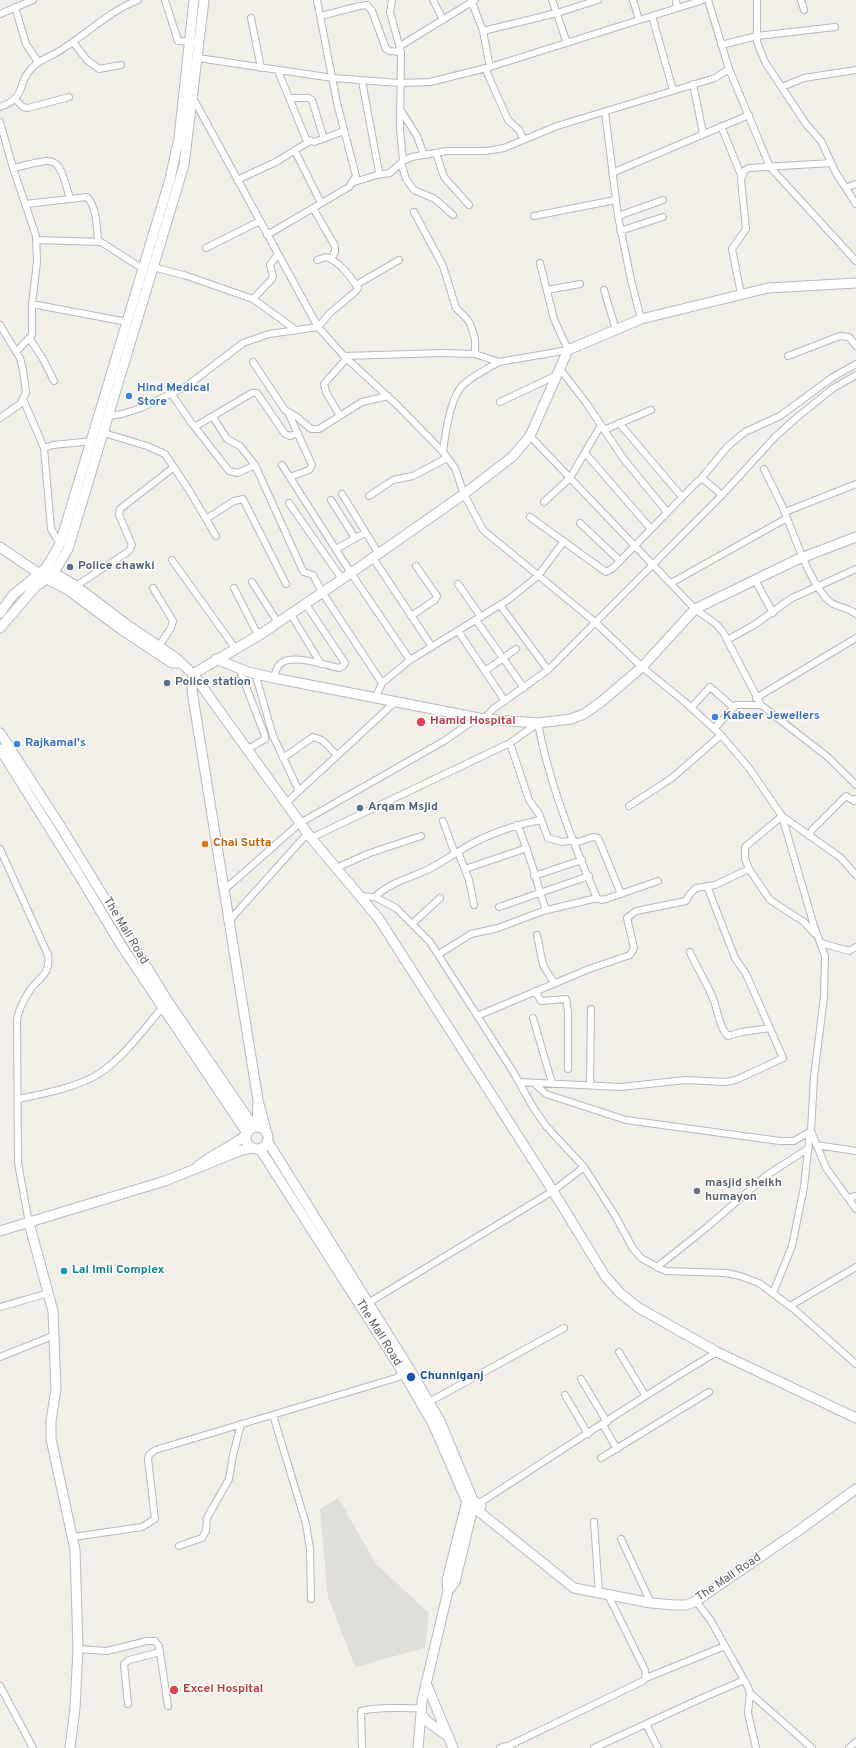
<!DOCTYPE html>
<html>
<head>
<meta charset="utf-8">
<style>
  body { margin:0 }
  canvas { display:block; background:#f1efe8 }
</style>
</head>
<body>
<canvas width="856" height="1748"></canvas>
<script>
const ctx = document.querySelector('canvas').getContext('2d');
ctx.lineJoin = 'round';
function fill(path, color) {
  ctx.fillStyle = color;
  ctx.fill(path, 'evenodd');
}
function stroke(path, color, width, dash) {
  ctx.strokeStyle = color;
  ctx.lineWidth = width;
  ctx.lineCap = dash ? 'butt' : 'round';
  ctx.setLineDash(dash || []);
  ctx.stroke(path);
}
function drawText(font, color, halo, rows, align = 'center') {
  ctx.font = font + ' Overpass,sans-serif';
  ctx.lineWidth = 3;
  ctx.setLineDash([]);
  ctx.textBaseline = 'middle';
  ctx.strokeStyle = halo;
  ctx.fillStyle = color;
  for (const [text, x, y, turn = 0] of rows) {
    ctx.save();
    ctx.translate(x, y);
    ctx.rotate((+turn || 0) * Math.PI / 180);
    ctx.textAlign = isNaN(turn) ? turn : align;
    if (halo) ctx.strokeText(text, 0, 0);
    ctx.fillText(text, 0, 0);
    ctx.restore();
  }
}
fill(new Path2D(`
  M 338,1498 L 376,1564 L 429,1613 L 425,1648 L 355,1667 L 328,1597 L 320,1509 Z`), '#e0deda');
const street = new Path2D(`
  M 165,0 L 178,41 L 199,42
  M 392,0 L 390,12 L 401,52 L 400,129 L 403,161
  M 433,0 L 443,20
  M 471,0 L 483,31 L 490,67
  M 552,0 L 567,43
  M 633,0 L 639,20
  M 676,0 L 677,8
  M 708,0 L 729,69 L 770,167 L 856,261
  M 757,0 L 757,42 L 765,62 L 806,124 L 821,141 L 836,173 L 856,204
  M 801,0 L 804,10
  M 15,7 L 26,44 L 38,62
  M 0,14 L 33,0
  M 320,16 C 328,15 362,4 367,5 L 372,11 L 386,49 L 390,51 L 401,52
  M 652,16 L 673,90
  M 251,18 L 261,68
  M 483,31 L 557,13 L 598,0
  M 73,42 L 87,60 L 99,69 L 121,65
  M 721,45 L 757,36 L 835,27
  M 400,46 L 475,0
  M 198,58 L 333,78 L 399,83 L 430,82 L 490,67 L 703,0
  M 485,68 L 508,120 L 519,130 L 524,140
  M 278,71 L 306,139 L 314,142 L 344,131
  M 693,84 L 703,133
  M 782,87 L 804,78 L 856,70
  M 193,98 L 318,327 L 344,356 L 398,406 L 443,452 L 455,468 L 464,494 L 483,530 L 595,622 L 642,667 L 686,703 L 721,735 L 749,768 L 782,816 L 814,926 L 825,956 L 824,997 L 814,1077 L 811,1131 L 826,1168 L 856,1209
  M 290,98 L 309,98 L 312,100 L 324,139
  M 16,100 L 23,107 L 28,108 L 69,97
  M 0,107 C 30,96 14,83 35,65 C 43,58 55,55 64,48 C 89,32 110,11 138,0
  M 400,109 L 417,136 L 424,155
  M 605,112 L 618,216 L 631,280 L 641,319
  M 0,122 L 13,168 L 36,236 L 37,262 L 32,304 L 32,335 L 16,352
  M 721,126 L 741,175
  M 295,151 L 321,203
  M 436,153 L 444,177 L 469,205
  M 401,163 L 406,179 L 414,190 L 435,199 L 453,215
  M 13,168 C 57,158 57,152 70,199
  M 612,173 L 749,115
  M 377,175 L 390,173 L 403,161 L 412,157 L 446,151 L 486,151 L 504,148 L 557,126 L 715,78 L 729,69
  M 237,180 L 276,162 L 310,141
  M 354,182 L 377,175 L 379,172 L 362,81
  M 846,188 L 856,184
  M 26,204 L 87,197 C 97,207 97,229 98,242
  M 313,208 L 335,246 L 335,252 L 331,259
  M 414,212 L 443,266 L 456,308 L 468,320 L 471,326 L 475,339 L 475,354
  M 534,216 L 615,200
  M 618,216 L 663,200
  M 620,231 L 663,217
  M 267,235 L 349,187 L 356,176 L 337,103 L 317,0
  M 36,240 L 101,242 L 143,269
  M 206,248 L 260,221
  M 153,267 L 187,276 L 253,299 L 296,330
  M 356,285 L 399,260
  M 547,290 L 580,284
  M 604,290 L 616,330
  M 741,294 L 732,249 L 746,229 L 741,180 L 744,171 L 749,168 L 831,163
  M 253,299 L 272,279 L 273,276 L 270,265 L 278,254
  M 32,304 L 127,322
  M 0,325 L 20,358 L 23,370 L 26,393 L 20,404 L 0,418
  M 30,339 L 43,359 L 54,381
  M 344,356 L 443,353 L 475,354 L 499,362 L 568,350 L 554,319 L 540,263
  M 788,356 L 840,336 L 849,337 L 856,346
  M 253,362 L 285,410 L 297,417 L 311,429 L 319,429 L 362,402 L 388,396
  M 560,369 L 587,404 L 623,458 L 667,512
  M 171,393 L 192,424 L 196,426 L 252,393 L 257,393 L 285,434 L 290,436 L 298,433
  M 23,399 L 44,448 L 51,529 L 60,544
  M 500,402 L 557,375
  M 288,412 L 312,465 L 309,470 L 290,477
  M 109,416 L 122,414 L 141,408 L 187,386 L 243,343 L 269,334 L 318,327 L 330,313 L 355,292 L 358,288 C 350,276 340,262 326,257 L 317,260
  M 340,416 L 326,392 L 324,384 L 347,358
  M 213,417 L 227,439 L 240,446 L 255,465 L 302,569 L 304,572 L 313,575 L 322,592 L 382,683
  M 619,423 L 682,497
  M 194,426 L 229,471 L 238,473 L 255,465
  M 604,430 L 651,410
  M 104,433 L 147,446 L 165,454 L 189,490 L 216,536
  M 530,436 L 695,609 L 716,624 L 723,632 L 761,705 L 829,758 L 856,785
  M 44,448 L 53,445 L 93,441
  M 443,452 C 445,435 450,399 462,386 C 472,376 487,369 499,362
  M 585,453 L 651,529
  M 282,465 L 351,573 L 410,660
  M 764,469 C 771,484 779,498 785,513 C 795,537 810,584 829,601 C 836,608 847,606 856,614
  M 700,480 L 728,446 L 745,432 L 780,416 L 833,377 L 856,364
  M 342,494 L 379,554
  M 369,496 L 393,480 L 413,476 L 447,458
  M 331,500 L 355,538
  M 544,502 L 570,478 L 601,425
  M 289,503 L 342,579
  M 785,512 L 856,484
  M 530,517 L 606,572 L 613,568 L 698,481 L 703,479 L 722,495
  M 206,519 L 234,501 L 243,499 L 286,584
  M 580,523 L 620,561
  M 336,549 L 365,533
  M 373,558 L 432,647
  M 172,560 L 235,648
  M 755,580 L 773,613
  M 252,582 L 277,621
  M 671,583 L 787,518
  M 458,584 L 481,617
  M 76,586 L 129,551 L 132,545 L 119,515 L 120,509 L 174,467
  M 153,588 L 173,621 L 171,628 L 159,646
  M 234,588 L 258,635
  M 500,605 L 548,670
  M 290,613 L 321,664
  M 411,616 L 435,600 L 437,596 L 416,566
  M 476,620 L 524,688
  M 458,631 L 505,701
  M 727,640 L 754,625 L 792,598 L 856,569
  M 239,668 L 265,736 L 265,739 L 248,749
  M 485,671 L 516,649
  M 255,673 L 273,736 L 299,791
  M 274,678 C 275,673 276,668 280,664 C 291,653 325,665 339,668 L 343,666 L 345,663 L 305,603
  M 756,698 L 856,638
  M 375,699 L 382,683 L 410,660 L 508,600 L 538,576 L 564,541
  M 691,708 L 710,687 L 733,707
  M 484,719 L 493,709 L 548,670 L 722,495 L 775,437 L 795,419 L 832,389 L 856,375
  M 714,729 L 736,705 L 761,705
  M 510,743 L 529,800 L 539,814 L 548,838 L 562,842 L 574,840
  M 283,758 L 313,737 L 322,740 L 337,755
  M 286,803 L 394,703
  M 629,806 L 672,778 L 721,735
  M 443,821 L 455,854
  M 517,825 C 530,852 536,882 546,910
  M 809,836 L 812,830 L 846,796 L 854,801 L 856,799
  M 311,838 L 510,743 L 538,723 C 548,780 573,844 597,898 L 601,900 L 606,899 L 658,881
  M 575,843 L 593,837 L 598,838 L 621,894
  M 0,849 L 48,955 C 51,973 40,977 30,990 C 24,999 19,1009 17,1019 L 18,1163 L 29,1223
  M 458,852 L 469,880 L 474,905
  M 336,868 L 370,853 L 421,836
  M 465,869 L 527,848
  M 750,871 L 745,859 L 745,847 L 782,816 L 841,858 L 856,875
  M 534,876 L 582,860
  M 223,891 L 300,823 L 444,741 L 477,718
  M 359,896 L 375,897 L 396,908 L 430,942 L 512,1070 L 533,1107 L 546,1126 L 584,1167 L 616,1217 L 632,1247 L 641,1258 L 657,1267 L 666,1271 L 726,1273 L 740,1276 L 759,1283 L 795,1310 L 856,1364
  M 375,897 C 390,882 411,878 429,869 C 442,862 454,854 466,847 C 490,833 515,825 541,820
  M 499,907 L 589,876
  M 228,922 L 307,834
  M 413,923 L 440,898
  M 537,935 L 543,965 L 554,983
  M 821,943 L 849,951 L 856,947
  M 690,952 C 697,969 708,984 714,1001 C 718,1012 719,1027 728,1036 L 742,1032 L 770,1028
  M 439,954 L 471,934 L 498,928 L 543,911 L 597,898
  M 535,991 L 541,1001 L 566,999 L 568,1012 L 568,1069
  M 477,1016 L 589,969 L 630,955 L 634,948 L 627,918 L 636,911 L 686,901 L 689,895 L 696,888 L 715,885 L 749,869 L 770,900 L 804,922 L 815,934
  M 533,1018 L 552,1083
  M 519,1082 L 621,1087 L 685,1080 L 725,1082 L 736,1080 L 783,1058 L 746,974 L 735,958 L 707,886
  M 534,1083 L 546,1094 L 626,1120 L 780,1141 L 794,1141 L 811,1131
  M 590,1085 L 591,1009
  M 18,1099 C 43,1094 79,1087 100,1073 C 125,1056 143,1030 162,1008
  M 816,1145 L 856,1151
  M 848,1198 L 856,1196
  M 657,1267 L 706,1228 L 767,1175 L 809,1148
  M 773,1293 L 792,1246 L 804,1187 L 810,1132
  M 368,1303 L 553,1191 L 584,1167
  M 790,1306 L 856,1267
  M 0,1307 L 49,1293
  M 619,1352 L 645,1395
  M 0,1357 L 55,1335
  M 581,1379 L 607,1422
  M 565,1395 L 588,1434
  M 429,1402 L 564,1328
  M 273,1415 L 306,1524 L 310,1549 L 311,1599
  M 603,1425 L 617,1449
  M 601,1458 L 709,1392
  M 478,1504 C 558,1453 636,1400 717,1352
  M 594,1522 L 599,1593
  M 73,1537 L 142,1527 L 155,1519 L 148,1459 L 149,1455 L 155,1450 L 396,1378 L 406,1373
  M 621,1539 L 651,1603
  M 179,1546 L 202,1538 L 206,1531 L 207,1518 L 229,1479 L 233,1455 L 241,1424
  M 696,1601 L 711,1621 L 748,1687 L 750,1693 L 748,1713 L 756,1748
  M 78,1649 L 107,1651 L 147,1641 L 155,1641 L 159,1646 L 168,1706
  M 646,1678 L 725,1646
  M 0,1686 L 33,1748
  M 750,1693 L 812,1748
  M 128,1704 L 124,1664 L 129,1660 L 160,1652
  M 646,1724 L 658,1748
  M 508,1746 L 643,1681 L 646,1678 L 645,1670 L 608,1595
  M 362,1748 L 361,1711 C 382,1706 400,1709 422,1708
  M 500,1748 L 505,1746 L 510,1748
  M 594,1748 L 700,1699 L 744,1680
  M 849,1748 L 856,1742`);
const secondary = new Path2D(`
  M 0,547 L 47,579 L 54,572 L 68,549 L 184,165 L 204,0
  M 46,568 L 60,544 L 170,179 L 179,138 L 194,0
  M 0,613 L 13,595 L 46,568 L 76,586 L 126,624 L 176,658 L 193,674 L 261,634 L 351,573 L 464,494 L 512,457 L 530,436 L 568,350 L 641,319 L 768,288 L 856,283
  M 0,628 L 36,586 L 47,579 L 68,590 L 122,630 L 172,663 L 180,663
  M 216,659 L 248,672 L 274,678 L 484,719 L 538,723 L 571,719 L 584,714 L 601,702 L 642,667 L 695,609 L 796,560 L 856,537
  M 193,674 L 311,838 L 379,919 L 553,1191 L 605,1276 L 620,1293 L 639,1308 L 717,1352 L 856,1418
  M 193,674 L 192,691 L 258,1100
  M 0,733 L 61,827 L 167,1000 L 254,1127
  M 0,749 L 76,870 L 121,945 L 247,1133
  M246 1138a11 11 0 1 1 22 0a11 11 0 1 1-22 0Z
  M 257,1127 L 258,1100 L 266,1131
  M 268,1142 L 410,1370 L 440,1421 L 473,1500 L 481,1506
  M 260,1149 L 404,1374 L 433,1424 L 467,1502 L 574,1588 L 651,1603 L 675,1605 L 686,1605 L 696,1601 L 798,1531 L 856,1489
  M 198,1166 C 213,1153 231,1148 246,1135
  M 29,1223 L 53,1311 L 56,1389 L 51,1421 L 51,1439 L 75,1550 L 78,1649 L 75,1708 L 70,1748
  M 0,1231 L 165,1181 L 242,1150 L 252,1148
  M 448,1591 L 455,1582 L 471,1516 L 473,1502
  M 426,1683 L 453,1748
  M 422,1715 L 428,1722 L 449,1737
  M 418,1748 L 422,1701 L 448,1591 L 447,1580 L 468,1497`);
stroke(street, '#b5b8bc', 8);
stroke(secondary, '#b6babf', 11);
stroke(street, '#fff', 6);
stroke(secondary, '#fff', 9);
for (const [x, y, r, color] of [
  [129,396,4,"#3f7fe0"],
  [70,567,4,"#5c6f8a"],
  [167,683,4,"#5c6f8a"],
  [715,717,4,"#3f7fe0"],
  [421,722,5,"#e0444e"],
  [17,744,4,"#3f7fe0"],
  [360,808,4,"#5c6f8a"],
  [205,844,4,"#e8710a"],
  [697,1191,4,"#6b7280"],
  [64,1271,4,"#0f9aa8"],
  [411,1377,5,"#1a4fb4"],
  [174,1690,5,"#e0444e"]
]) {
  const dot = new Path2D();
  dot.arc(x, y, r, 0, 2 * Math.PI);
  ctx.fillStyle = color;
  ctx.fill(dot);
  stroke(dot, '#fff', 1.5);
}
drawText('bold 12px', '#366cbe', '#fff', [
  ["Hind Medical",137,389],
  ["Store",137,403],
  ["Kabeer Jewellers",723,717],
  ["Rajkamal's",25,744]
], 'left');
drawText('bold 12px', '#4e5e75', '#fff', [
  ["Police chawki",78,567],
  ["Police station",175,683],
  ["Arqam Msjid",368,808]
], 'left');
drawText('bold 12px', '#be3a42', '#fff', [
  ["Hamid Hospital",430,722],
  ["Excel Hospital",183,1690]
], 'left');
drawText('bold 12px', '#c56008', '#fff', [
  ["Chai Sutta",213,844]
], 'left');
drawText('12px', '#5f6368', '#fff', [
  ["The Mall Road",125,931,59],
  ["The Mall Road",378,1333,58],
  ["The Mall Road",729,1578,-34]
]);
drawText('bold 12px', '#5b616d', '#fff', [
  ["masjid sheikh",705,1184],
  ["humayon",705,1198]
], 'left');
drawText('bold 12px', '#0d838f', '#fff', [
  ["Lal Imli Complex",72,1271]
], 'left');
drawText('bold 12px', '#164399', '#fff', [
  ["Chunniganj",420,1377]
], 'left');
</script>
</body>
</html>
